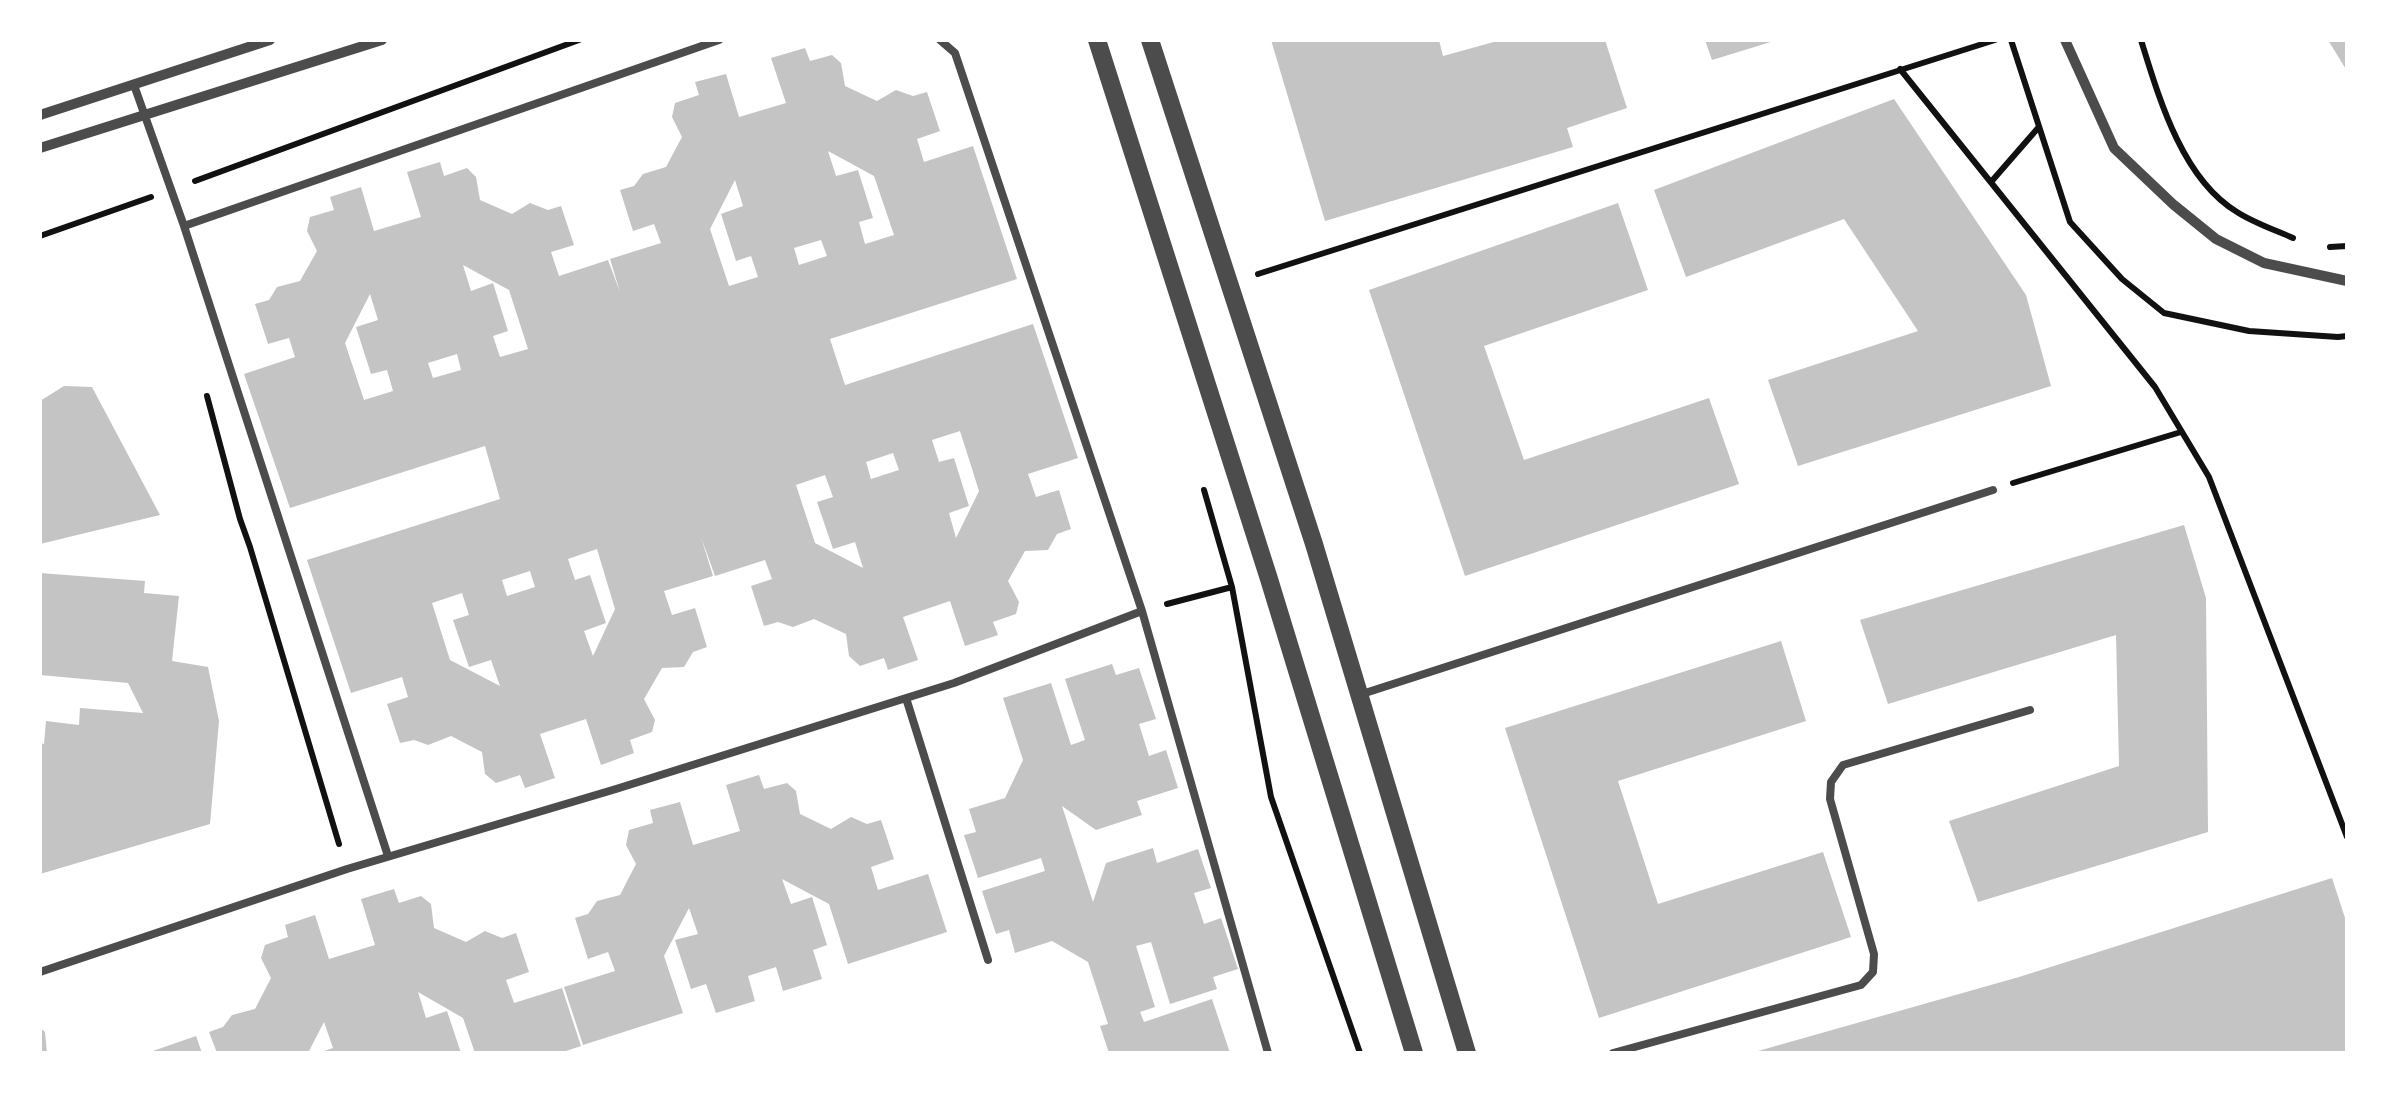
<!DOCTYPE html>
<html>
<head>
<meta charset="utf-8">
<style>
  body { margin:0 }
  #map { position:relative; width:2387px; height:1093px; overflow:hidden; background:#fff; font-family:"Libre Baskerville",serif }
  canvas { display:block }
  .frame { position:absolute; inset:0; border:42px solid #fff; pointer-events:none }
</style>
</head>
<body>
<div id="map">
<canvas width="2387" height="1093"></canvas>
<div class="frame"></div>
</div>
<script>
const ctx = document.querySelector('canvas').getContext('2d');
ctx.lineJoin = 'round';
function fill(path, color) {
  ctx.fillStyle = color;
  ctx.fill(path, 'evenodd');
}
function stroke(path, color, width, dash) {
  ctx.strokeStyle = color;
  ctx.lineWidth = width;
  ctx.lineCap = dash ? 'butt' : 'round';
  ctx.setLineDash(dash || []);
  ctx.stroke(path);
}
fill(new Path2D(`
  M 1271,40 L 1439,40 L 1443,56 L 1501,40 L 1605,40 L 1627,108 L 1567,128 L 1573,147 L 1325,221 Z
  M 1705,40 L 1773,40 L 1774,41 L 1712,60 Z
  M 2328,40 L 2347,40 L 2347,71 Z
  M 805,48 L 810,61 L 832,55 L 841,63 L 845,86 L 877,101 L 896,90 L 913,96 L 927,92 L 940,131 L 917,139 L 924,162 L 973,146 L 1017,279 L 830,339 L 845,385 L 1033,324 L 1078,458 L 1028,474 L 1036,497 L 1059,490 L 1071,529 L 1057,534 L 1048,550 L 1025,551 L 1008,581 L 1019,602 L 1016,614 L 993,622 L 998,635 L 965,646 L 950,601 L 903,617 L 918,660 L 888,670 L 884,658 L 860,666 L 849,656 L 846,634 L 814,619 L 793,627 L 778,622 L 764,626 L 751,586 L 772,579 L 765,560 L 715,576 L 701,537 L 713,576 L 664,591 L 672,615 L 695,608 L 707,647 L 693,652 L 684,667 L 662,668 L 644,699 L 655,720 L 652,732 L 630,740 L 634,753 L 601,765 L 586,719 L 540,734 L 555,778 L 525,788 L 520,775 L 496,783 L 485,774 L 482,752 L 451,736 L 428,745 L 414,740 L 400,743 L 387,704 L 408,697 L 402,677 L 351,693 L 307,560 L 500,499 L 485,446 L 290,508 L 244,374 L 295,357 L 289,338 L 268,344 L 255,304 L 269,300 L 277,287 L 300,281 L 317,251 L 307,231 L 310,217 L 334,210 L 330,197 L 361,187 L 374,231 L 421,217 L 407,172 L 440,162 L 444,176 L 467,168 L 476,177 L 480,200 L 512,214 L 530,203 L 548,210 L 561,206 L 574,245 L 551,252 L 559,276 L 608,260 L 620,292 L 610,259 L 661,243 L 654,224 L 633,231 L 620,190 L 634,186 L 643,174 L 666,167 L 682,137 L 672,117 L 675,103 L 699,95 L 695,82 L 726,74 L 739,117 L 786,103 L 771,58 ZM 828,151 L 874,176 L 894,235 L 865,244 L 859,222 L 873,218 L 858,170 L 836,176 ZM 735,180 L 743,206 L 721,214 L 736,261 L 751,256 L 758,277 L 729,286 L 710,229 ZM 821,240 L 827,256 L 799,265 L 794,248 ZM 463,265 L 509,290 L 528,349 L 500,357 L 493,336 L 508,331 L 493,283 L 471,291 ZM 370,294 L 378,320 L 356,327 L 371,374 L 387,370 L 393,391 L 364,400 L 345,343 ZM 457,354 L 461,370 L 433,378 L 428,363 ZM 960,431 L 979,491 L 956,538 L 949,513 L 969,506 L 954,458 L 939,462 L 932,440 ZM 893,453 L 899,470 L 871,479 L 866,462 ZM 825,475 L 833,497 L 817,502 L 833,549 L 855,542 L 863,568 L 815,543 L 796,485 ZM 597,549 L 615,609 L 593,656 L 584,631 L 606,623 L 590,575 L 575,580 L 568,559 ZM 530,571 L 535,587 L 507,596 L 502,580 ZM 462,593 L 469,615 L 453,620 L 469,667 L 491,660 L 500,686 L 450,660 L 432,603 Z
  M 1894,99 L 2026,295 L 2051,386 L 1798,466 L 1768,380 L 1918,331 L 1844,219 L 1686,277 L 1654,190 Z
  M 1618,203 L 1648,290 L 1484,346 L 1524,460 L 1709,398 L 1739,484 L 1465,576 L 1369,290 Z
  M 64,386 L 92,387 L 160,515 L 40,544 L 40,401 Z
  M 2184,525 L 2206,598 L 2208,832 L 1978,902 L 1949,821 L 2119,766 L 2116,635 L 1888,704 L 1860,620 Z
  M 40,573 L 145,581 L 144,593 L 179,596 L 172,661 L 208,667 L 219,721 L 210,824 L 40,874 L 40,743 L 44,744 L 46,721 L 79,725 L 80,708 L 143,713 L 128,683 L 40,675 Z
  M 1781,641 L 1806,721 L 1618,781 L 1658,904 L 1823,852 L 1851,937 L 1599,1018 L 1505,728 Z
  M 1112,664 L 1116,675 L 1139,668 L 1156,719 L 1139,724 L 1149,756 L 1166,750 L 1178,788 L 1137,801 L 1142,815 L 1096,830 L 1062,806 L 1093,902 L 1106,863 L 1153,848 L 1157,863 L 1198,849 L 1211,888 L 1194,893 L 1204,924 L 1221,918 L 1238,969 L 1213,977 L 1217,989 L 1170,1004 L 1151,942 L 1136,946 L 1155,1007 L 1140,1012 L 1144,1022 L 1212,999 L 1230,1053 L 1109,1053 L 1100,1026 L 1108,1024 L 1088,962 L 1052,941 L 1015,953 L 1009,930 L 996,934 L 982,891 L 1045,871 L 1041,858 L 978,878 L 964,835 L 976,832 L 969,809 L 1005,798 L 1023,760 L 1003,698 L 1051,683 L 1071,745 L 1085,740 L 1065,679 Z
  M 759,775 L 764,789 L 787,783 L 796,791 L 800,814 L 831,829 L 851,817 L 867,824 L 881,820 L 894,859 L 871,867 L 878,890 L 928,874 L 947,932 L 848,964 L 829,904 L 782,879 L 791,904 L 812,897 L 827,945 L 813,950 L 822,979 L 783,991 L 776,967 L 748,976 L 755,1001 L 716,1013 L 706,984 L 691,989 L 675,940 L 698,934 L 689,908 L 664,956 L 683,1013 L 583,1045 L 564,987 L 615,971 L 608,952 L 588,959 L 575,918 L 588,914 L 597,901 L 620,895 L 636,864 L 626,845 L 629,830 L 653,823 L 650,810 L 680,802 L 693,845 L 740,831 L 726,785 Z
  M 2332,878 L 2347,924 L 2347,1053 L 1751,1053 L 2019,977 Z
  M 394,889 L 399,903 L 421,896 L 431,904 L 434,928 L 466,942 L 485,931 L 502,938 L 516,933 L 529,972 L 506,980 L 514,1003 L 562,988 L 581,1046 L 560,1053 L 475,1053 L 463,1018 L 418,992 L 426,1018 L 447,1011 L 461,1053 L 318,1053 L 333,1048 L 324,1022 L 308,1053 L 217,1053 L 209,1032 L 223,1027 L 232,1015 L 255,1009 L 271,978 L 261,958 L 265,945 L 288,937 L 285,925 L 315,915 L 329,959 L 375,945 L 361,899 Z
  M 40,1028 L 45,1032 L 47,1053 L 40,1053 Z
  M 196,1036 L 202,1053 L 150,1053 L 150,1052 Z`), '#c4c4c4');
stroke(new Path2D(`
  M 2011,40 L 2070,222 L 2122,279 L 2164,313 L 2249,331 L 2338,337 L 2347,336
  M 2141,40 C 2159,98 2182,179 2237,212 C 2254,223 2275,230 2293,238
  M 1900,69 L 2155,387 L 2209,477 L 2347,837
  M 195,181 L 579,40
  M 1991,182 L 2038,128
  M 40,236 L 151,197
  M 2330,247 L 2347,246
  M 1258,274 L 1995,40
  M 207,396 L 240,519 L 250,547 L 339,844
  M 2013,483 L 2181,432
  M 1204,490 L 1232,587 L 1271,797 L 1360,1053
  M 1167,604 L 1232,587`), '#111', 6);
stroke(new Path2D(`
  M 940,40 L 955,53 L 1142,611 L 1268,1053
  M 134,85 L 184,226 L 388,856
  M 184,226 L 719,40
  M 1362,694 L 1993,490
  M 906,698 L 988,960
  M 40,972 L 347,869 L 616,789 L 954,683 L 1142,611
  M 1613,1053 L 1861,985 L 1873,972 L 1874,954 L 1830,799 L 1831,782 L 1843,765 L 2030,710`), '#4c4c4c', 8);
stroke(new Path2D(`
  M 2065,40 L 2114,148 L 2174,205 L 2216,239 L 2264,263 L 2347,281
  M 40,115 L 270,40
  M 40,148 L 382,40`), '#4c4c4c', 10);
stroke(new Path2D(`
  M 1097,40 L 1269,579 L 1414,1053
  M 1150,40 L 1314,544 L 1467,1053`), '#4c4c4c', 18);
</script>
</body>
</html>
